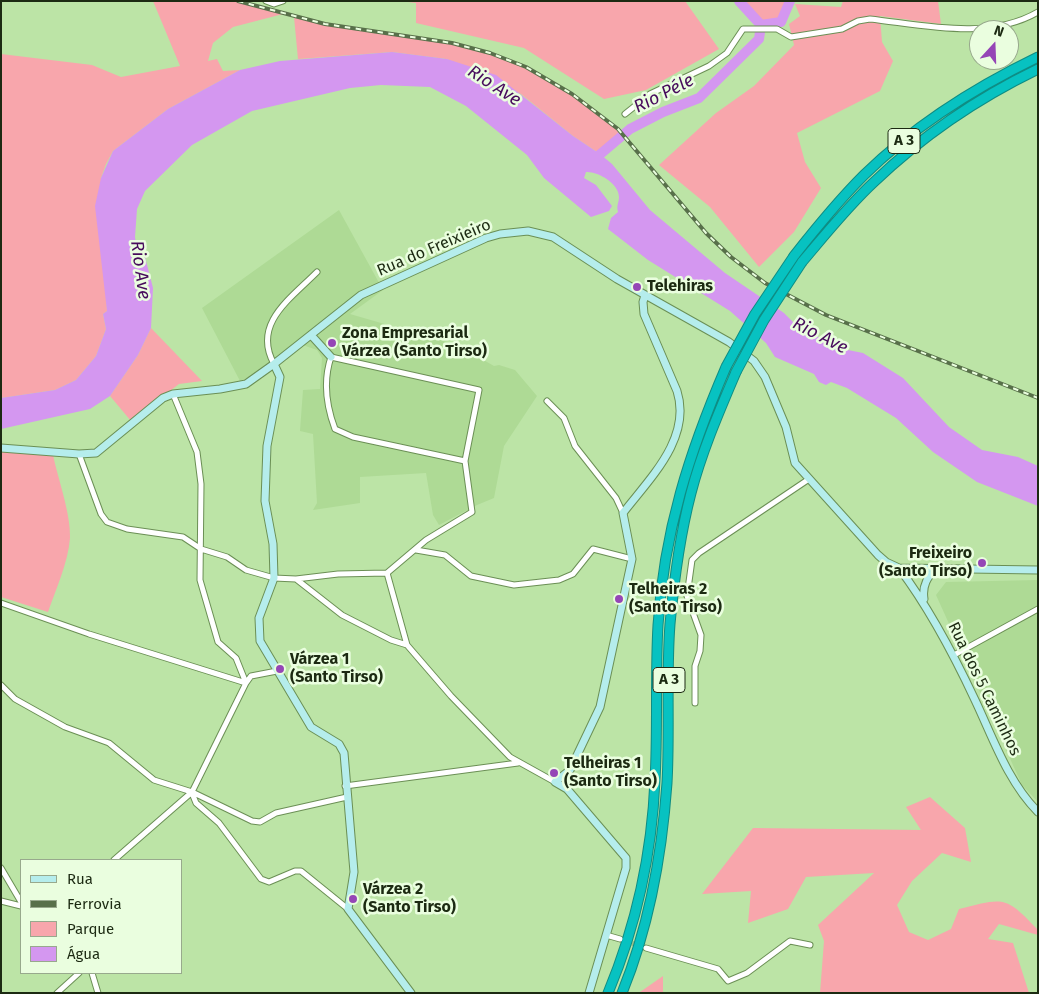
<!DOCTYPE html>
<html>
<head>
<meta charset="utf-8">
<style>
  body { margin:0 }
  #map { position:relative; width:1039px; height:994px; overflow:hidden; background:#bce4a6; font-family:"Fira Sans",sans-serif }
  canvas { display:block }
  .frame { position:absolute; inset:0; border:2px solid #1c2a12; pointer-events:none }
  .legend { position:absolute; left:20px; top:859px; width:162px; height:115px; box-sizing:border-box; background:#eafedf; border:1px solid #98a98d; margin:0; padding:6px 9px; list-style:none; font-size:15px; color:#1c2a12 }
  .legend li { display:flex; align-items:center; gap:10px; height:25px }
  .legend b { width:25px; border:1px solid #98a98d }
  .north { position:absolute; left:969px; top:20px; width:50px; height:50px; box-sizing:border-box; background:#eafedf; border:1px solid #98a98d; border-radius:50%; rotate:20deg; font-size:14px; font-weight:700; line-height:20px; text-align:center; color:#1c2a12 }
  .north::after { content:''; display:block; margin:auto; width:18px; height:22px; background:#9546b6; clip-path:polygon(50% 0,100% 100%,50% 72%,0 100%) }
</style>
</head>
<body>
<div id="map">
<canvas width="1039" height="994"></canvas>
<div class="frame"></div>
<ul class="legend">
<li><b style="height:6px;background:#b5edec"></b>Rua</li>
<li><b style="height:6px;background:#58704a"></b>Ferrovia</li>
<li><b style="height:14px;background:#f8a6ac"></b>Parque</li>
<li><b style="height:14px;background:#d497f0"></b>Água</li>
</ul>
<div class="north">N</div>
</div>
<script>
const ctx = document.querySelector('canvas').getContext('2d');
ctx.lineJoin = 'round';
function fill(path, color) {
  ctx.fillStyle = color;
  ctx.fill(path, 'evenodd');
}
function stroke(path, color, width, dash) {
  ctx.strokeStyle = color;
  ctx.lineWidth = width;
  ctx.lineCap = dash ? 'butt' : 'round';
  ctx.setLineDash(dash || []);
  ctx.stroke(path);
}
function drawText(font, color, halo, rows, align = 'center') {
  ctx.font = font + ' "Fira Sans",sans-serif';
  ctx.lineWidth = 5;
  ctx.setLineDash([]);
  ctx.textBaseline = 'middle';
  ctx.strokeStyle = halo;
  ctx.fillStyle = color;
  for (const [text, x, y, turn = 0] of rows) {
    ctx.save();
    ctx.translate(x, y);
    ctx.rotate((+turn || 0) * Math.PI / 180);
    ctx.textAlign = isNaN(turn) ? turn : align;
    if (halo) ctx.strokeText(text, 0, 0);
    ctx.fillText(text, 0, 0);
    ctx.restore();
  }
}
fill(new Path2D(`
  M 339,210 L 383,290 L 350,314 L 457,345 L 494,366 L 499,365 L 515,370 L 537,396 L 504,446 L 494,498 L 477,505 L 439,525 L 433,515 L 426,473 L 360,477 L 360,503 L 313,510 L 317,503 L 313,434 L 300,431 L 303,390 L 320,389 L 322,358 L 317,350 L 297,343 L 255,374 L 240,381 L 202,308 Z
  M 1038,580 L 1038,802 L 1022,785 L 936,595 L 946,582 Z`), '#aeda95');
fill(new Path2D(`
  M 153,1 L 238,1 L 283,14 L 233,27 L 213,43 L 208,61 L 217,59 L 223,71 L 240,70 L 168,109 L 113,151 L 106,164 L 101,178 L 107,311 L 103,314 L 106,329 L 96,356 L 76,380 L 55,390 L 1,398 L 1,54 L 92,65 L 121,77 L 180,66 Z
  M 400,1 L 685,1 L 719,49 L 646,90 L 604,99 L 524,48 L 416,23 L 416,3 Z
  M 739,1 L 790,1 L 781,22 L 761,25 Z
  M 843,1 L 938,1 L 941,24 L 880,16 L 882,42 L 893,61 L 880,91 L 797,133 L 805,162 L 821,188 L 794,232 L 759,267 L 710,207 L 659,165 L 716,113 L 754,86 L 794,45 L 789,24 L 800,16 L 795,4 L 841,7 Z
  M 294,17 C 347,28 400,32 453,43 C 516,56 579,90 625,136 L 600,154 L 573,136 L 521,94 L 447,59 L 392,52 L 298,59 Z
  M 151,328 L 202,381 L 179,384 L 131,421 L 110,396 L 138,355 Z
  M 1,451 L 53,455 C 58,479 71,514 70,538 C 68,563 56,589 48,612 L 1,597 Z
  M 930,797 L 965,828 L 971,862 L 942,853 L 912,881 L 897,905 L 909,932 L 928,940 L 951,929 L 959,909 C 1004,898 1005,895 1038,930 L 1038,935 L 999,924 L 988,939 L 1013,943 L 1029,993 L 820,993 L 824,941 L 818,925 L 874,873 L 806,877 L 788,909 L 748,923 L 751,891 L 702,894 L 753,828 L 921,830 L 906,807 Z
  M 663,976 L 663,993 L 640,993 L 640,992 Z`), '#f8a6ac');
fill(new Path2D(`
  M 392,52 L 447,59 L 496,75 L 573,136 L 600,154 L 612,164 L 650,210 L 725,273 L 784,313 L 798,327 L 843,349 L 863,353 L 903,378 L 949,427 L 982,450 L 1018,457 L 1038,466 L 1038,506 L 977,482 L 933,452 L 896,418 L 847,388 L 831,382 L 826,385 L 819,382 L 814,374 L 775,357 L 766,343 L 730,311 L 648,260 L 608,229 L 611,218 L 618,212 C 616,205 619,203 619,197 C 619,183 597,171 586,172 L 584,178 L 596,185 L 612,206 L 609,211 L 591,217 L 544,178 L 527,155 L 466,106 L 430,87 L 381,85 L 350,88 L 252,111 L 192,145 L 145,191 L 137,209 L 135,237 L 137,249 L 145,257 L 153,288 L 151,328 L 138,355 L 110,396 L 90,409 L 1,429 L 1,398 L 55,390 L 76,380 L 96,356 L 106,329 L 103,314 L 107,311 L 95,206 L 101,178 L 113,151 L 168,109 L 240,70 L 280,61 Z`), '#d497f0');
stroke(new Path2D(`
  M 739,1 L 761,25
  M 591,162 L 630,129 L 663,112 L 699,98 L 759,39 L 761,25 L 781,22 L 790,1`), '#d497f0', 10);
stroke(new Path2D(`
  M 625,941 L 646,948`), '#9cbf88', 5, [5, 2.5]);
const street = new Path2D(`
  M 266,1 L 274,4 L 283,1
  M 625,114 L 650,94 L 709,66 L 727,53 L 743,29 L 777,29 L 791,37 L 842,29 L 858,21 L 870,19 C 924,25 988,41 1038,12
  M 274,364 C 252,324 290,299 317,272
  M 547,401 L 564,418 L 575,446 L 616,498 L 623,513
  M 79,454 L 101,514 L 107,522 L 127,529 L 183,537 L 201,549 L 227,557 L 246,570 L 274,578 L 296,579 L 342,615 L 391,640 L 407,645 L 451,696 L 510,757 L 555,782
  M 416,550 L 445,555 L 471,576 L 514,585 L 559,580 L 573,574 L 593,549 L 632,559
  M 387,573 L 426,540 L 472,512 L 465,461 L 479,390 L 331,357 C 323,381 326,405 335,429 L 353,437 L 465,461
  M 296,579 L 338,574 L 387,573 L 407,645
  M 1,603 L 89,634 L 246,683 L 251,676 L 277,671
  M 954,655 L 1038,609
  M 1,685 L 15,699 L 65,727 L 109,743 L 154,780 L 192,792 L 252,821 L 260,822 L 276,813 L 347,797
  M 695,703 L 695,666 L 700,651 L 701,635 L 687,596 L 692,560 L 699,553 L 809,479
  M 345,786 L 518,763
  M 192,793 L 196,803 L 219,823 L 261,879 L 269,882 L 295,871 L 301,871 L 348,909
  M 114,860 L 192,792 L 246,683 L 236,658 L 218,642 L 200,580 L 201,484 L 197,452 L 173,394
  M 1,868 L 21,902
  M 1,901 L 21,906
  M 606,935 L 620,939
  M 646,948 L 718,969 L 728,981 L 747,973 L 790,941 L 810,945
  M 92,973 L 98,993
  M 57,993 L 79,973`);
const secondary = new Path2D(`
  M 311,335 L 331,357
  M 274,364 L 280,377 L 267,446 L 265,501 L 273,544 L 274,578 L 259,618 L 260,641 L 311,727 L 339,744 L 344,753 L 354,872 L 348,909 L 411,993
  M 1,448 L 79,454 L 96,453 L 163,398 L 173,394 L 220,389 L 246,384 L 274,364 L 361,295 L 486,238 L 500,234 L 528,231 L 553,237 L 617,279 L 729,342 L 754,361 L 765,377 L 786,427 L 795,463 L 878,555 L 886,562 L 899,568 L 1038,570
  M 899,568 C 930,609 953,653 975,700 C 993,738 1008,782 1038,812
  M 924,599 C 922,586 927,577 936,568
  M 589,993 L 626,868 L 626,858 L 567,789 L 555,782 L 570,770 L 600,707 L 632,559 L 623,513 C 650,478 692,438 677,391 L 644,314 L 643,302 L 645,295`);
const highway = new Path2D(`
  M 794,256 C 816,228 839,200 864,175 C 914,126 976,87 1038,57
  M 802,262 C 825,235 848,206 874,182 C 922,136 978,98 1038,69
  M 608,993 C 636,926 652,852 655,780 C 658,728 655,676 658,625 C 664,531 689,453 726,367
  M 622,993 C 649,927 662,854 667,783 C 670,730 666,676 670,624 C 674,580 680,535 691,493 C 702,451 719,412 736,372`);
stroke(street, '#6b8f55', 7);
stroke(secondary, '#6b8f55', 9);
stroke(highway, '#0e8d84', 11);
stroke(street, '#fff', 5);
stroke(secondary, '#b5edec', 7);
stroke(highway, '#07c2c1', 9);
const rail = new Path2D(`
  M 238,1 L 325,24 L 452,43 L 490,53 L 526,67 L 572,94 L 618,129 L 706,233 L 731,257 L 765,283 L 826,315 L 1038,398`);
stroke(rail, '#58704a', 4);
stroke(rail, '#eafedf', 2, [5.5]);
const highwayBridge = new Path2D(`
  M 726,367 L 755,314 L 794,256
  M 736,372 L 764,320 L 802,262`);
stroke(highwayBridge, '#0e8d84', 11, []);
stroke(highwayBridge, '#07c2c1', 9);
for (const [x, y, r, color] of [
  [637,287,5,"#9546b6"],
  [332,343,5,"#9546b6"],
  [982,563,5,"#9546b6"],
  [619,599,5,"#9546b6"],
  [280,669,5,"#9546b6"],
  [554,773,5,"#9546b6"],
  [353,899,5,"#9546b6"]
]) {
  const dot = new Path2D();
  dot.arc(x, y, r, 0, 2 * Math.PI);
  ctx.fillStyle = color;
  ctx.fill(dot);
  stroke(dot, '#eafedf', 2);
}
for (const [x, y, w] of [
  [904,141,32],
  [669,680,32]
]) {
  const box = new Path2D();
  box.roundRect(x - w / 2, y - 12.5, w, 25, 4);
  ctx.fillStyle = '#eafedf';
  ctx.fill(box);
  stroke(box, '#1c2a12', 1);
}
drawText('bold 15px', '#1c2a12', null, [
  ["A 3",904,141],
  ["A 3",669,680]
]);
drawText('16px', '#1c2a12', '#eafedf', [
  ["Rua do Freixieiro",434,248,-23],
  ["Rua dos 5 Caminhos",984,689,64]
]);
drawText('bold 16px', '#1c2a12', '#eafedf', [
  ["Telehiras",647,287],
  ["Zona Empresarial",342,334],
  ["Várzea (Santo Tirso)",342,352],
  ["Freixeiro",972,554,"right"],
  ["(Santo Tirso)",972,572,"right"],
  ["Telheiras 2",629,590],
  ["(Santo Tirso)",629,608],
  ["Várzea 1",290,660],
  ["(Santo Tirso)",290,678],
  ["Telheiras 1",564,764],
  ["(Santo Tirso)",564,782],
  ["Várzea 2",363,890],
  ["(Santo Tirso)",363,908]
], 'left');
drawText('italic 18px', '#470b5c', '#eafedf', [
  ["Rio Ave",494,86,33],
  ["Rio Péle",664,94,-27],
  ["Rio Ave",140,270,82],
  ["Rio Ave",820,336,27]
]);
</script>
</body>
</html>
